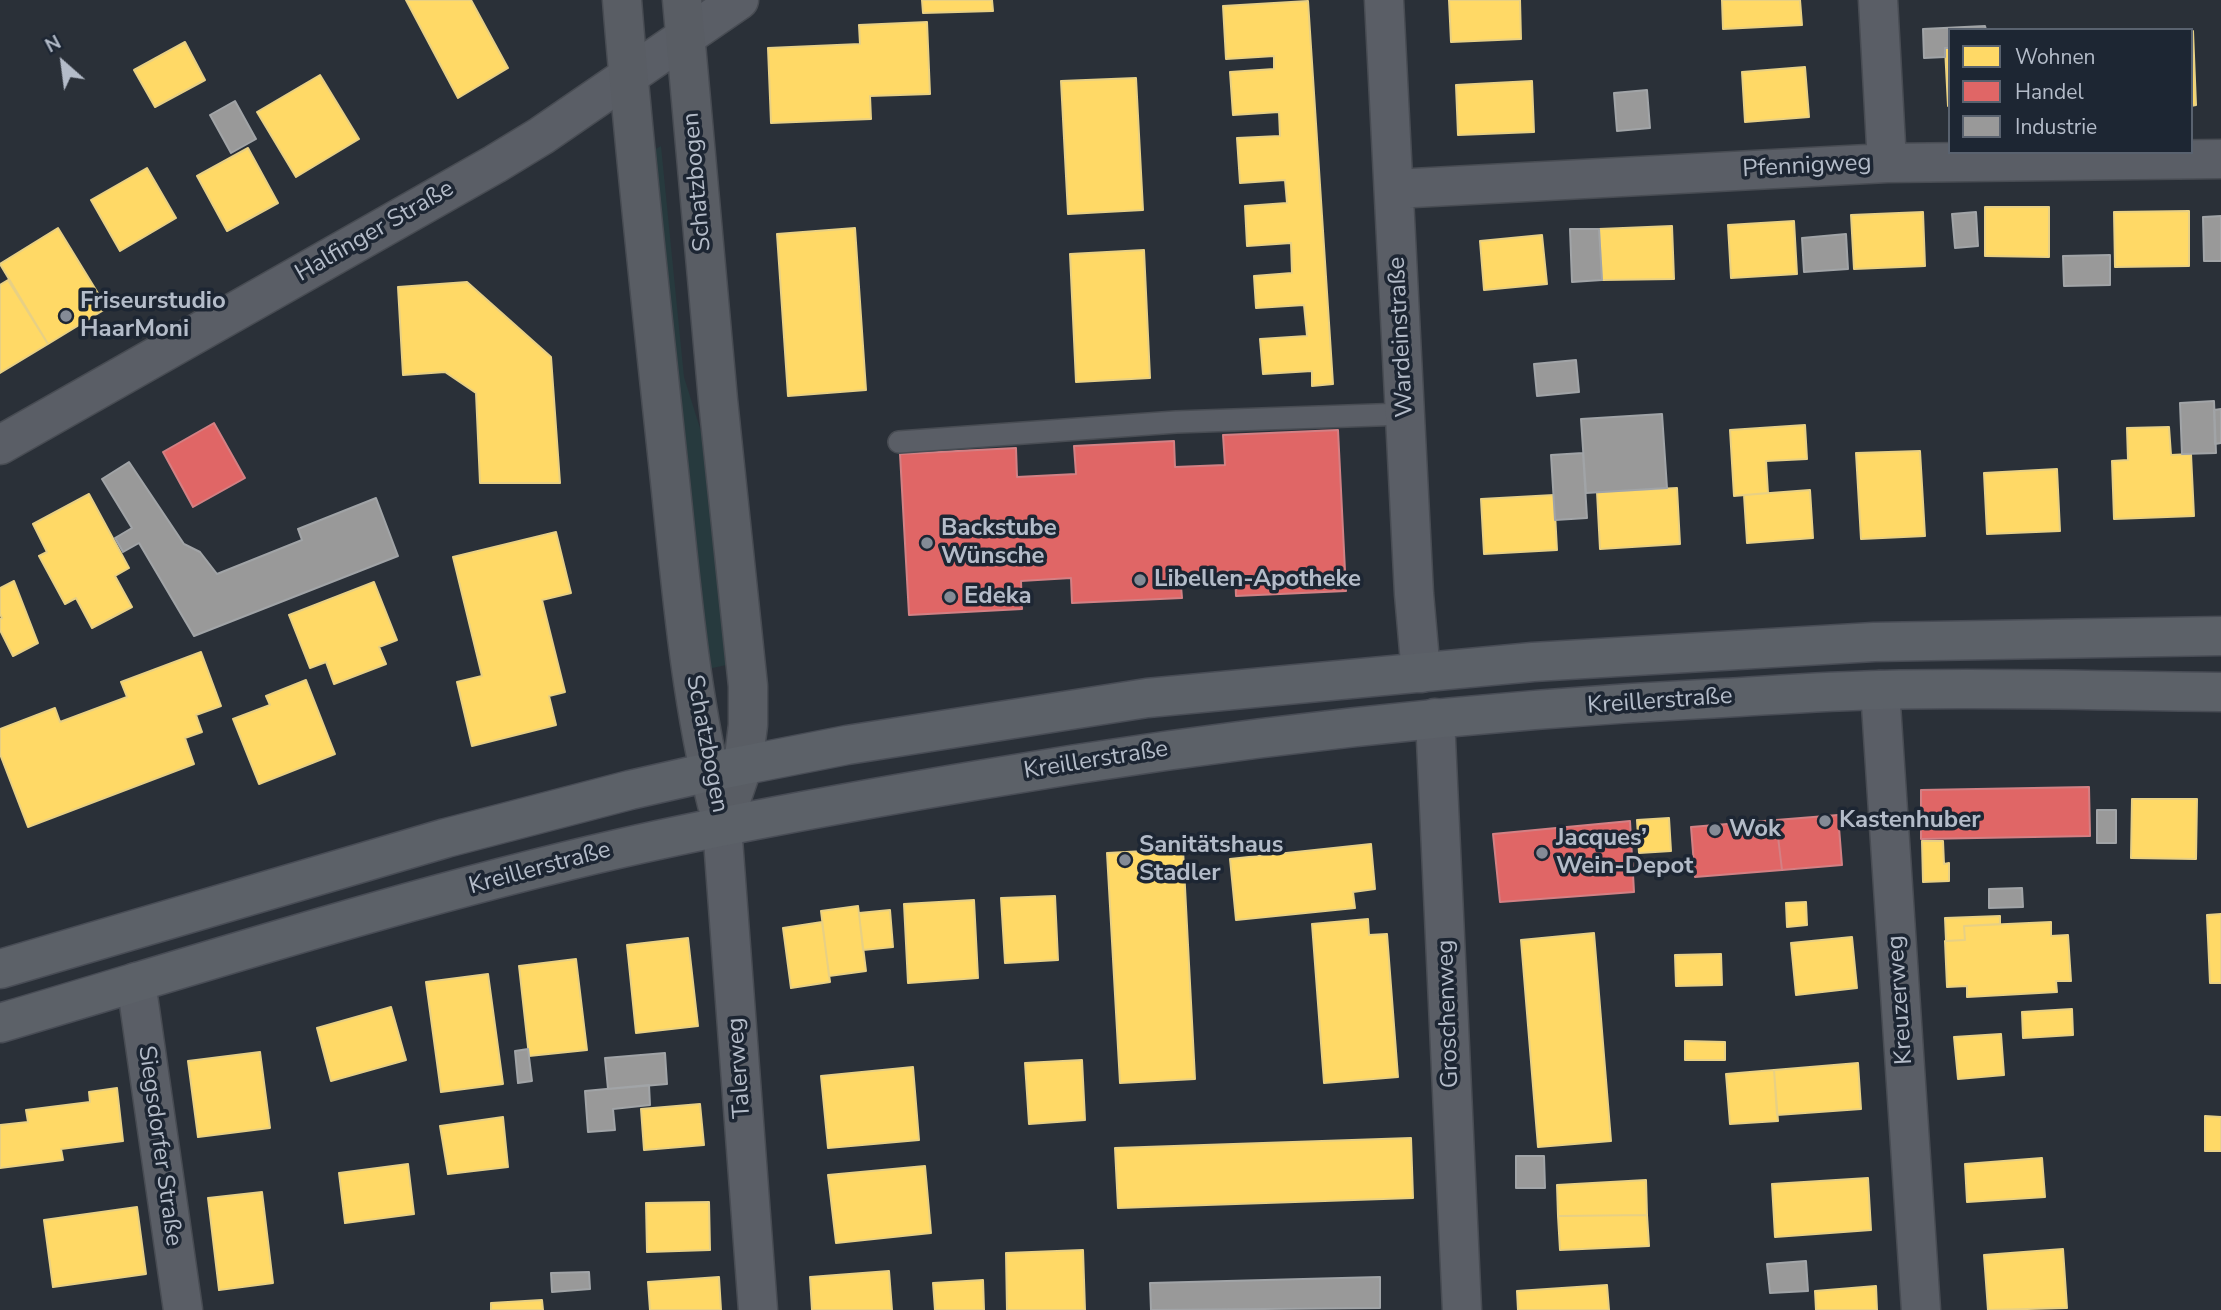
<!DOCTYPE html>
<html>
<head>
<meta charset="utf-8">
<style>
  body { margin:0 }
  #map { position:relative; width:2221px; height:1310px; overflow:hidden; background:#2a3038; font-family:"Nunito Sans",sans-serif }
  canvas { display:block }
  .legend { position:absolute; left:1948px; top:28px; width:245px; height:126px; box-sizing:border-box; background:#1d2633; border:2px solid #59626f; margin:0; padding:9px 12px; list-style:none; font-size:21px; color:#b4bcc9 }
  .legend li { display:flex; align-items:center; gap:14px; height:35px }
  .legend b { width:35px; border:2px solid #59626f }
  .north { position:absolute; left:28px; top:28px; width:70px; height:70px; -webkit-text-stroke:5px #1d2633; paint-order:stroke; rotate:332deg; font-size:19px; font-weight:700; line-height:28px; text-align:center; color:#b4bcc9 }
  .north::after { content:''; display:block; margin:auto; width:24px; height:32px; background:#b4bcc9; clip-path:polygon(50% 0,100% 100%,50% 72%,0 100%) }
</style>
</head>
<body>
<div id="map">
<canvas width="2221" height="1310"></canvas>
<ul class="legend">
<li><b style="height:19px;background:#ffd966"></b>Wohnen</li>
<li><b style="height:19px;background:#e06666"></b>Handel</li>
<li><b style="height:19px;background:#999"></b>Industrie</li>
</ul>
<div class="north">N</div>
</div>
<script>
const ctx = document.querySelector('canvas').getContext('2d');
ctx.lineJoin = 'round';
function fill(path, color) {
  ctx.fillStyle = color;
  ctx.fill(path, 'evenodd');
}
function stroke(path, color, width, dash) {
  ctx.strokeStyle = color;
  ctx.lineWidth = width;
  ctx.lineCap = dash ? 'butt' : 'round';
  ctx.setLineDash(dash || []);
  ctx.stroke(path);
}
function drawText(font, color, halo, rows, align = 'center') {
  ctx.font = font + ' "Nunito Sans",sans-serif';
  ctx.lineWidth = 7;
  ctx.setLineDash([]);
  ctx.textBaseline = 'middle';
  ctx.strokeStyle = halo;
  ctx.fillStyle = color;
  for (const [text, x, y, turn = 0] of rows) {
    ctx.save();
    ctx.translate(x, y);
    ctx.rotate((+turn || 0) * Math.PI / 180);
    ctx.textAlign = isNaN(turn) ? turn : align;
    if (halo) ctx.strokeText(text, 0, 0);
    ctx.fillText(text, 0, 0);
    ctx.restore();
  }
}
fill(new Path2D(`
  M 661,146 L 684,377 L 709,457 L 731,664 L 708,669 L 650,152 Z`), '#273a3e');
const homes = new Path2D(`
  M 406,0 L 471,0 L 508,68 L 458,98 Z
  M 922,0 L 992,0 L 993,11 L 923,13 Z
  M 1449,0 L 1520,0 L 1521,39 L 1451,42 Z
  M 1722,0 L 1800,0 L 1802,25 L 1723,29 Z
  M 1308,1 L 1333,384 L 1312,386 L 1312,371 L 1263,374 L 1260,339 L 1307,336 L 1304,305 L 1256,308 L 1254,276 L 1292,273 L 1291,243 L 1247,246 L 1245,206 L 1287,203 L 1285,180 L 1240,183 L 1237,138 L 1280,136 L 1279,112 L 1233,115 L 1230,72 L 1274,69 L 1274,56 L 1226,59 L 1223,6 Z
  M 927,22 L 930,94 L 870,96 L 871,119 L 771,123 L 768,48 L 860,44 L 859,25 Z
  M 2191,31 L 2193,31 L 2196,105 L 2191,106 Z
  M 185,42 L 205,80 L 155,107 L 134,70 Z
  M 1945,48 L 1950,48 L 1950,106 L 1948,106 Z
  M 1805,67 L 1809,117 L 1745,122 L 1742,72 Z
  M 320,75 L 359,139 L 296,177 L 257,112 Z
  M 1136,78 L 1143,210 L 1068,214 L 1061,81 Z
  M 1532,81 L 1534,132 L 1458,135 L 1456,85 Z
  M 248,148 L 278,203 L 227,231 L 197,176 Z
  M 147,168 L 176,218 L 120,251 L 91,200 Z
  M 1985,207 L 2049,207 L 2049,257 L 1985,256 Z
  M 2189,211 L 2189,266 L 2115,267 L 2114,212 Z
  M 1923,212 L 1925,266 L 1854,269 L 1851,215 Z
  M 1794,221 L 1797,274 L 1731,278 L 1728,225 Z
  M 1672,226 L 1674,279 L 1602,280 L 1599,229 Z
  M 58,228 L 107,308 L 48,344 L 0,264 Z
  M 855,228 L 866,390 L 788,396 L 777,234 Z
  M 1542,235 L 1547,284 L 1484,290 L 1480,241 Z
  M 1144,250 L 1150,378 L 1076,382 L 1070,254 Z
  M 8,280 L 48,344 L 0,373 L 0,285 Z
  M 467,282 L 551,357 L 560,483 L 480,483 L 476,393 L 445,372 L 403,375 L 398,287 Z
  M 1805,425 L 1807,459 L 1766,461 L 1768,493 L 1734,496 L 1730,430 Z
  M 2169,427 L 2171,455 L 2191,454 L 2194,516 L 2114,519 L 2112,461 L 2128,460 L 2127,428 Z
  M 1920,451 L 1925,536 L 1861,539 L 1856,453 Z
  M 2057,469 L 2060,531 L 1987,534 L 1984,473 Z
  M 1677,488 L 1680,544 L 1600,549 L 1597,492 Z
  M 1810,490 L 1813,538 L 1747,543 L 1744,495 Z
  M 89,494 L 129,568 L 115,576 L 132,607 L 92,628 L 76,598 L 65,604 L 39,556 L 47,552 L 33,524 Z
  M 1554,495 L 1557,550 L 1484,554 L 1481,499 Z
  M 556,532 L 571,593 L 542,600 L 565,692 L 549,696 L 556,725 L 472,746 L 457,682 L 482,676 L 453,557 Z
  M 14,581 L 38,643 L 13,656 L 0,630 L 0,619 L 2,618 L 0,614 L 0,588 Z
  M 374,582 L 397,640 L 379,647 L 386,664 L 334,684 L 326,662 L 310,668 L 289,615 Z
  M 201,652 L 221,706 L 196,715 L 202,732 L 185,738 L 194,764 L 28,827 L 0,754 L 0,729 L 55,708 L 60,722 L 127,697 L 121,682 Z
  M 306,680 L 335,754 L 259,784 L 233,719 L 270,705 L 266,696 Z
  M 2132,799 L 2197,799 L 2196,859 L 2131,858 Z
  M 1669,818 L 1671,851 L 1639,853 L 1637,820 Z
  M 1922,841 L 1943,841 L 1944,864 L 1949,863 L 1949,881 L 1923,882 Z
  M 1371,844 L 1375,889 L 1353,892 L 1355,908 L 1236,920 L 1230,859 Z
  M 1183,849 L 1195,1079 L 1120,1083 L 1107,853 Z
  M 1055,896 L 1058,960 L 1005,963 L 1001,898 Z
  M 974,900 L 978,978 L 908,983 L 904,904 Z
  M 1806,902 L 1807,925 L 1787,927 L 1786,903 Z
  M 858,906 L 866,971 L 829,976 L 821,911 Z
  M 890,910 L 893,947 L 863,950 L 859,913 Z
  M 2221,914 L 2221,983 L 2210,983 L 2207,915 Z
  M 2000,916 L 2000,924 L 1964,926 L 1965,940 L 1946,941 L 1945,918 Z
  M 1368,919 L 1369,935 L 1387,934 L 1398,1077 L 1324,1083 L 1312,924 Z
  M 822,922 L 830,982 L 791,988 L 783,928 Z
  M 2051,922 L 2051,936 L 2068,935 L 2071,981 L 2056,981 L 2057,992 L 1967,997 L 1967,986 L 1947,987 L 1945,941 L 1965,940 L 1964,926 Z
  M 1594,933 L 1611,1141 L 1538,1147 L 1521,940 Z
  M 1852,937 L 1857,988 L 1796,995 L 1791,943 Z
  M 688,938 L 698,1026 L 636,1033 L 627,945 Z
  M 1721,954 L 1722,985 L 1676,986 L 1675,955 Z
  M 576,959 L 587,1050 L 529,1056 L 519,966 Z
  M 488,974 L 503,1084 L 441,1092 L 426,982 Z
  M 391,1007 L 406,1060 L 331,1081 L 317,1028 Z
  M 2072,1009 L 2073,1035 L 2023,1038 L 2022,1012 Z
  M 2001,1034 L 2004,1075 L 1958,1079 L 1954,1037 Z
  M 1685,1041 L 1725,1042 L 1725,1060 L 1685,1060 Z
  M 260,1052 L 270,1128 L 198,1137 L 188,1061 Z
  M 1082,1060 L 1085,1120 L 1029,1124 L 1025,1063 Z
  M 1858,1063 L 1861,1109 L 1777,1115 L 1774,1070 Z
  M 913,1067 L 919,1140 L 828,1148 L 821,1076 Z
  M 1774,1070 L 1778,1121 L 1730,1124 L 1726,1074 Z
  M 117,1088 L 123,1141 L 61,1149 L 63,1160 L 0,1168 L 0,1125 L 28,1122 L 26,1110 L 90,1102 L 89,1092 Z
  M 700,1104 L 704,1145 L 644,1150 L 641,1109 Z
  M 2205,1116 L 2221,1117 L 2221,1151 L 2205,1151 Z
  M 503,1117 L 508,1167 L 448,1174 L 440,1126 Z
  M 1411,1138 L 1413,1198 L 1118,1208 L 1115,1148 Z
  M 2042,1158 L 2045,1197 L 1967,1202 L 1965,1164 Z
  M 408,1164 L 414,1214 L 345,1223 L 339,1173 Z
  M 925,1166 L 931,1233 L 836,1243 L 828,1175 Z
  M 1868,1178 L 1871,1230 L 1775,1237 L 1772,1184 Z
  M 1646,1180 L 1647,1215 L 1558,1216 L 1557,1185 Z
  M 262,1192 L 273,1283 L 219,1290 L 208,1198 Z
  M 709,1202 L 710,1250 L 647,1252 L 646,1203 Z
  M 137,1207 L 146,1274 L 53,1287 L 44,1220 Z
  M 1647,1215 L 1649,1246 L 1560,1250 L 1558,1216 Z
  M 2063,1249 L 2067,1308 L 1988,1310 L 1984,1255 Z
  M 1083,1250 L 1085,1310 L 1007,1310 L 1006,1253 Z
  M 889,1271 L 892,1310 L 812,1310 L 810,1277 Z
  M 719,1277 L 721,1310 L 650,1310 L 648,1282 Z
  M 983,1280 L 984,1310 L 935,1310 L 933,1283 Z
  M 1607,1285 L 1609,1310 L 1518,1310 L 1517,1291 Z
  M 1876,1286 L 1877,1310 L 1816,1310 L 1815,1291 Z
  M 542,1300 L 543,1310 L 491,1310 L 491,1303 Z`);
fill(homes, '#ffd966');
stroke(homes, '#e8d084', 2);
const shops = new Path2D(`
  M 214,423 L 245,478 L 193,507 L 163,452 Z
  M 1338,430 L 1346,591 L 1236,596 L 1235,571 L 1180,574 L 1182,598 L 1072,603 L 1071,578 L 1021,581 L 1022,609 L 909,615 L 900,454 L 1016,448 L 1017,477 L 1076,474 L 1074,446 L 1174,441 L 1175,467 L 1225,465 L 1223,435 Z
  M 2089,787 L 2090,836 L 1921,839 L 1921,790 Z
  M 1838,815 L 1842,865 L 1782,870 L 1776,820 Z
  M 1776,820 L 1782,870 L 1695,877 L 1691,827 Z
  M 1630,821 L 1634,892 L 1500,902 L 1493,834 Z`);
fill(shops, '#e06666');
stroke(shops, '#d38084', 2);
const industry = new Path2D(`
  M 1985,26 L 1986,30 L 1950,30 L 1950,48 L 1945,48 L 1945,57 L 1924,58 L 1923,29 Z
  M 1647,90 L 1650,128 L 1617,131 L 1614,93 Z
  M 235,101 L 256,139 L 231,153 L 210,115 Z
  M 1976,212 L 1978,246 L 1955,248 L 1952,214 Z
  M 2221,216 L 2221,261 L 2204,261 L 2203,217 Z
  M 1570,229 L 1599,229 L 1602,280 L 1572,282 Z
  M 1846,234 L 1848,269 L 1804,272 L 1802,238 Z
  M 2110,255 L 2110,285 L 2064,286 L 2063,256 Z
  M 1576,360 L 1579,392 L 1537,396 L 1534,364 Z
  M 2214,401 L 2216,453 L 2182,454 L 2180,403 Z
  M 2221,409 L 2221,443 L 2215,444 L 2214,410 Z
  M 1662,414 L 1667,488 L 1586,493 L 1581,419 Z
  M 1583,453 L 1587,518 L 1555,520 L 1551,455 Z
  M 129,462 L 184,544 L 200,552 L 217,574 L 302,540 L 298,529 L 376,498 L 398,556 L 194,636 L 139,543 L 123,552 L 115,538 L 132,528 L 102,479 Z
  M 2097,810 L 2116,810 L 2116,843 L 2097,843 Z
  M 2022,888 L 2023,907 L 1989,908 L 1989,889 Z
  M 528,1049 L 532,1081 L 518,1083 L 515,1051 Z
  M 665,1053 L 667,1084 L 608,1089 L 605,1058 Z
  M 649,1085 L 650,1105 L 613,1109 L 615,1130 L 588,1132 L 585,1091 Z
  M 1516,1156 L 1544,1156 L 1545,1188 L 1516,1188 Z
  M 1806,1261 L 1808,1291 L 1770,1293 L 1767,1264 Z
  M 589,1272 L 590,1289 L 552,1292 L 551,1273 Z
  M 1380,1277 L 1380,1308 L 1151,1310 L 1150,1283 Z`);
fill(industry, '#999');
stroke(industry, '#a1a4a7', 2);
const service = new Path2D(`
  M 899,442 L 1176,422 L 1405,414`);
const minor = new Path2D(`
  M 1384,0 L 1414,594 L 1421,673
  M 1878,0 L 1887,163
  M 1394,189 L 1887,163 L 2221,159
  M 1880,690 L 1921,1310
  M 1435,718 L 1462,1310
  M 722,826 L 758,1310
  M 136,982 L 183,1310`);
const tertiary = new Path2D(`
  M 0,445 L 495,164 L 541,136 L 739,0`);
const secondary = new Path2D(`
  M 622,0 C 634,151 651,302 667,453 C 680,570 688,689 717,804
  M 682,0 L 718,400 L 748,686 L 748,725 L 743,765 L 722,826`);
const primary = new Path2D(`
  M 0,969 L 446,838 L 630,790 L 709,772 L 847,745 L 1147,698 L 1533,662 L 1874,642 L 2221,636
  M 0,1023 C 206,962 412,896 622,848 C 740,821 860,800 979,780 C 1225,738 1473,710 1722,698 C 1775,695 1828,691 1881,690 C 1994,687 2108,691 2221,692`);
stroke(service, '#484c53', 24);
stroke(minor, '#484c53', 41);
stroke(tertiary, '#484c53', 41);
stroke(secondary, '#484c53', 41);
stroke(primary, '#484c55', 41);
stroke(service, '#5a5e66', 21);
stroke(minor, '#5a5e66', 38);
stroke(tertiary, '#5a5e66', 38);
stroke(secondary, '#595d64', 38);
stroke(primary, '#5c6168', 38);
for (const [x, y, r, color] of [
  [66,316,7,"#848b96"],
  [927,543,7,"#848b96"],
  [1140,580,7,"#848b96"],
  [950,597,7,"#848b96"],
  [1825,821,7,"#848b96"],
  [1715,830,7,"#848b96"],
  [1542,853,7,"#848b96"],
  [1125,860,7,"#848b96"]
]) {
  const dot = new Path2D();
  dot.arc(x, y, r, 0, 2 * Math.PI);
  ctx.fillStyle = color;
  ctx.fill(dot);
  stroke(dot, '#1d2633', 2.5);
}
drawText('24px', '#b4bcc9', '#1d2633', [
  ["Pfennigweg",1807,167,-3],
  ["Schatzbogen",698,182,-95],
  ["Halfinger Straße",375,232,-30],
  ["Wardeinstraße",1402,337,-93],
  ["Kreillerstraße",1660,702,-4],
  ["Schatzbogen",706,744,79],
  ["Kreillerstraße",1096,761,-9],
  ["Kreillerstraße",540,869,-15],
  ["Kreuzerweg",1901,1000,-94],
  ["Groschenweg",1449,1014,-92],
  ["Talerweg",740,1068,-94],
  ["Siegsdorfer Straße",159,1146,82]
]);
drawText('bold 24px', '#b4bcc9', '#1d2633', [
  ["Friseurstudio",80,302],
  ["HaarMoni",80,330],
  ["Backstube",941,529],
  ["Wünsche",941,557],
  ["Libellen-Apotheke",1154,580],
  ["Edeka",964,597],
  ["Kastenhuber",1839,821],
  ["Wok",1729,830],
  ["Jacques’",1556,839],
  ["Wein-Depot",1556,867],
  ["Sanitätshaus",1139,846],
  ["Stadler",1139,874]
], 'left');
</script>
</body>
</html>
